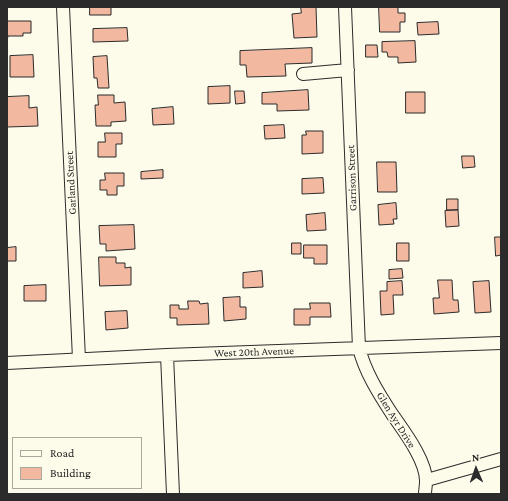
<!DOCTYPE html>
<html>
<head>
<meta charset="utf-8">
<style>
  body { margin:0 }
  #map { position:relative; width:508px; height:501px; overflow:hidden; background:#fdfbea; font-family:"Crimson Pro",serif }
  canvas { display:block }
  .frame { position:absolute; inset:0; border:8px solid #2b2b2b; pointer-events:none }
  .legend { position:absolute; left:12px; top:437px; width:130px; height:52px; box-sizing:border-box; background:#fdfbea; border:1px solid #a9a89e; margin:0; padding:5px 7px; list-style:none; font-size:12px; color:#2b2b2b }
  .legend li { display:flex; align-items:center; gap:8px; height:20px }
  .legend b { width:20px; border:1px solid #a9a89e }
  .north { position:absolute; left:456px; top:449px; width:40px; height:40px; -webkit-text-stroke:3px #fdfbea; paint-order:stroke; rotate:358deg; font-size:11px; font-weight:700; line-height:16px; text-align:center; color:#2b2b2b }
  .north::after { content:''; display:block; margin:auto; width:14px; height:18px; background:#2b2b2b; clip-path:polygon(50% 0,100% 100%,50% 72%,0 100%) }
</style>
</head>
<body>
<div id="map">
<canvas width="508" height="501"></canvas>
<div class="frame"></div>
<ul class="legend">
<li><b style="height:5px;background:#fdfbea"></b>Road</li>
<li><b style="height:11px;background:#f2b8a0"></b>Building</li>
</ul>
<div class="north">N</div>
</div>
<script>
const ctx = document.querySelector('canvas').getContext('2d');
ctx.lineJoin = 'round';
function fill(path, color) {
  ctx.fillStyle = color;
  ctx.fill(path, 'evenodd');
}
function stroke(path, color, width, dash) {
  ctx.strokeStyle = color;
  ctx.lineWidth = width;
  ctx.lineCap = dash ? 'butt' : 'round';
  ctx.setLineDash(dash || []);
  ctx.stroke(path);
}
function drawText(font, color, halo, rows, align = 'center') {
  ctx.font = font + ' "Crimson Pro",serif';
  ctx.lineWidth = 3;
  ctx.setLineDash([]);
  ctx.textBaseline = 'middle';
  ctx.strokeStyle = halo;
  ctx.fillStyle = color;
  for (const [text, x, y, turn = 0] of rows) {
    ctx.save();
    ctx.translate(x, y);
    ctx.rotate((+turn || 0) * Math.PI / 180);
    ctx.textAlign = isNaN(turn) ? turn : align;
    if (halo) ctx.strokeText(text, 0, 0);
    ctx.fillText(text, 0, 0);
    ctx.restore();
  }
}
const building = new Path2D(`
  M 90,7 L 111,7 L 111,15 L 90,15 Z
  M 301,7 L 316,7 L 317,37 L 294,38 L 292,14 L 301,13 Z
  M 379,7 L 398,7 L 398,13 L 405,13 L 405,22 L 400,22 L 400,32 L 380,32 Z
  M 7,21 L 31,21 L 31,33 L 23,33 L 23,36 L 8,36 L 7,41 Z
  M 438,22 L 439,34 L 418,35 L 417,23 Z
  M 127,28 L 128,41 L 93,42 L 93,29 Z
  M 415,41 L 416,62 L 398,63 L 398,57 L 388,57 L 387,52 L 382,52 L 382,42 Z
  M 366,45 L 377,45 L 378,57 L 366,57 Z
  M 312,48 L 312,63 L 285,64 L 286,76 L 247,77 L 246,65 L 240,65 L 240,51 Z
  M 33,55 L 34,77 L 10,77 L 10,56 Z
  M 107,56 L 109,88 L 98,88 L 97,78 L 94,78 L 93,57 Z
  M 230,86 L 230,103 L 208,104 L 208,87 Z
  M 308,90 L 309,110 L 277,111 L 277,104 L 262,104 L 262,93 Z
  M 235,91 L 244,91 L 245,103 L 236,104 Z
  M 406,92 L 425,92 L 425,113 L 406,113 Z
  M 98,95 L 114,95 L 114,103 L 125,102 L 126,121 L 111,122 L 111,126 L 96,126 L 95,105 L 98,105 Z
  M 29,96 L 29,108 L 37,107 L 38,126 L 7,127 L 7,97 Z
  M 173,107 L 174,124 L 153,125 L 152,109 Z
  M 284,125 L 285,138 L 265,139 L 264,126 Z
  M 306,131 L 323,131 L 323,153 L 302,154 L 302,135 L 306,135 Z
  M 105,133 L 122,133 L 122,144 L 116,144 L 116,157 L 98,157 L 98,142 L 105,142 Z
  M 462,156 L 474,156 L 475,167 L 463,168 Z
  M 377,162 L 396,162 L 397,192 L 378,192 Z
  M 163,170 L 163,178 L 141,179 L 141,172 Z
  M 105,173 L 124,173 L 124,186 L 117,186 L 117,195 L 107,195 L 107,190 L 100,190 L 100,180 L 105,180 Z
  M 323,178 L 324,193 L 302,194 L 302,179 Z
  M 447,199 L 458,199 L 458,210 L 447,210 Z
  M 396,203 L 397,219 L 393,219 L 394,224 L 379,225 L 378,205 Z
  M 458,210 L 459,226 L 446,227 L 445,211 Z
  M 325,213 L 326,230 L 307,231 L 306,215 Z
  M 134,225 L 135,249 L 106,251 L 106,244 L 100,244 L 99,226 Z
  M 495,237 L 501,237 L 501,255 L 496,256 Z
  M 292,243 L 301,243 L 301,254 L 292,254 Z
  M 397,243 L 409,243 L 409,261 L 397,261 Z
  M 304,245 L 327,245 L 327,264 L 314,264 L 314,258 L 304,258 Z
  M 16,247 L 16,261 L 7,261 L 7,248 Z
  M 99,257 L 116,257 L 116,263 L 125,263 L 125,268 L 131,267 L 131,285 L 100,286 Z
  M 402,269 L 403,278 L 389,279 L 389,270 Z
  M 262,271 L 263,287 L 243,288 L 243,273 Z
  M 438,280 L 452,280 L 453,300 L 458,300 L 459,312 L 434,314 L 433,298 L 439,298 Z
  M 402,281 L 403,295 L 393,295 L 394,314 L 381,315 L 380,291 L 387,291 L 387,282 Z
  M 489,281 L 491,312 L 475,313 L 473,282 Z
  M 46,285 L 46,301 L 24,301 L 24,286 Z
  M 240,297 L 240,307 L 246,307 L 246,319 L 224,321 L 223,298 Z
  M 188,301 L 199,301 L 200,304 L 208,303 L 209,324 L 177,325 L 177,318 L 170,318 L 170,305 L 179,305 L 179,309 L 188,309 Z
  M 310,303 L 330,303 L 331,317 L 310,317 L 310,325 L 294,325 L 294,309 L 310,309 Z
  M 127,311 L 128,328 L 106,330 L 105,312 Z`);
fill(building, '#f2b8a0');
stroke(building, '#2b2b2b', 1);
const minor = new Path2D(`
  M 63,7 L 79,359
  M 345,7 L 359,348 C 365,372 379,394 392,414 C 403,430 427,461 426,482 C 426,486 425,490 425,494
  M 303,74 L 348,70
  M 167,355 L 173,494
  M 7,363 L 167,355 L 501,343
  M 427,480 L 501,459`);
stroke(minor, '#2b2b2b', 14);
stroke(minor, '#fdfbea', 12);
drawText('11px', '#2b2b2b', '#fdfbea', [
  ["Garrison Street",352,178,-92],
  ["Garland Street",71,183,-93],
  ["West 20th Avenue",254,352,-2],
  ["Glen Ayr Drive",396,420,58]
]);
</script>
</body>
</html>
